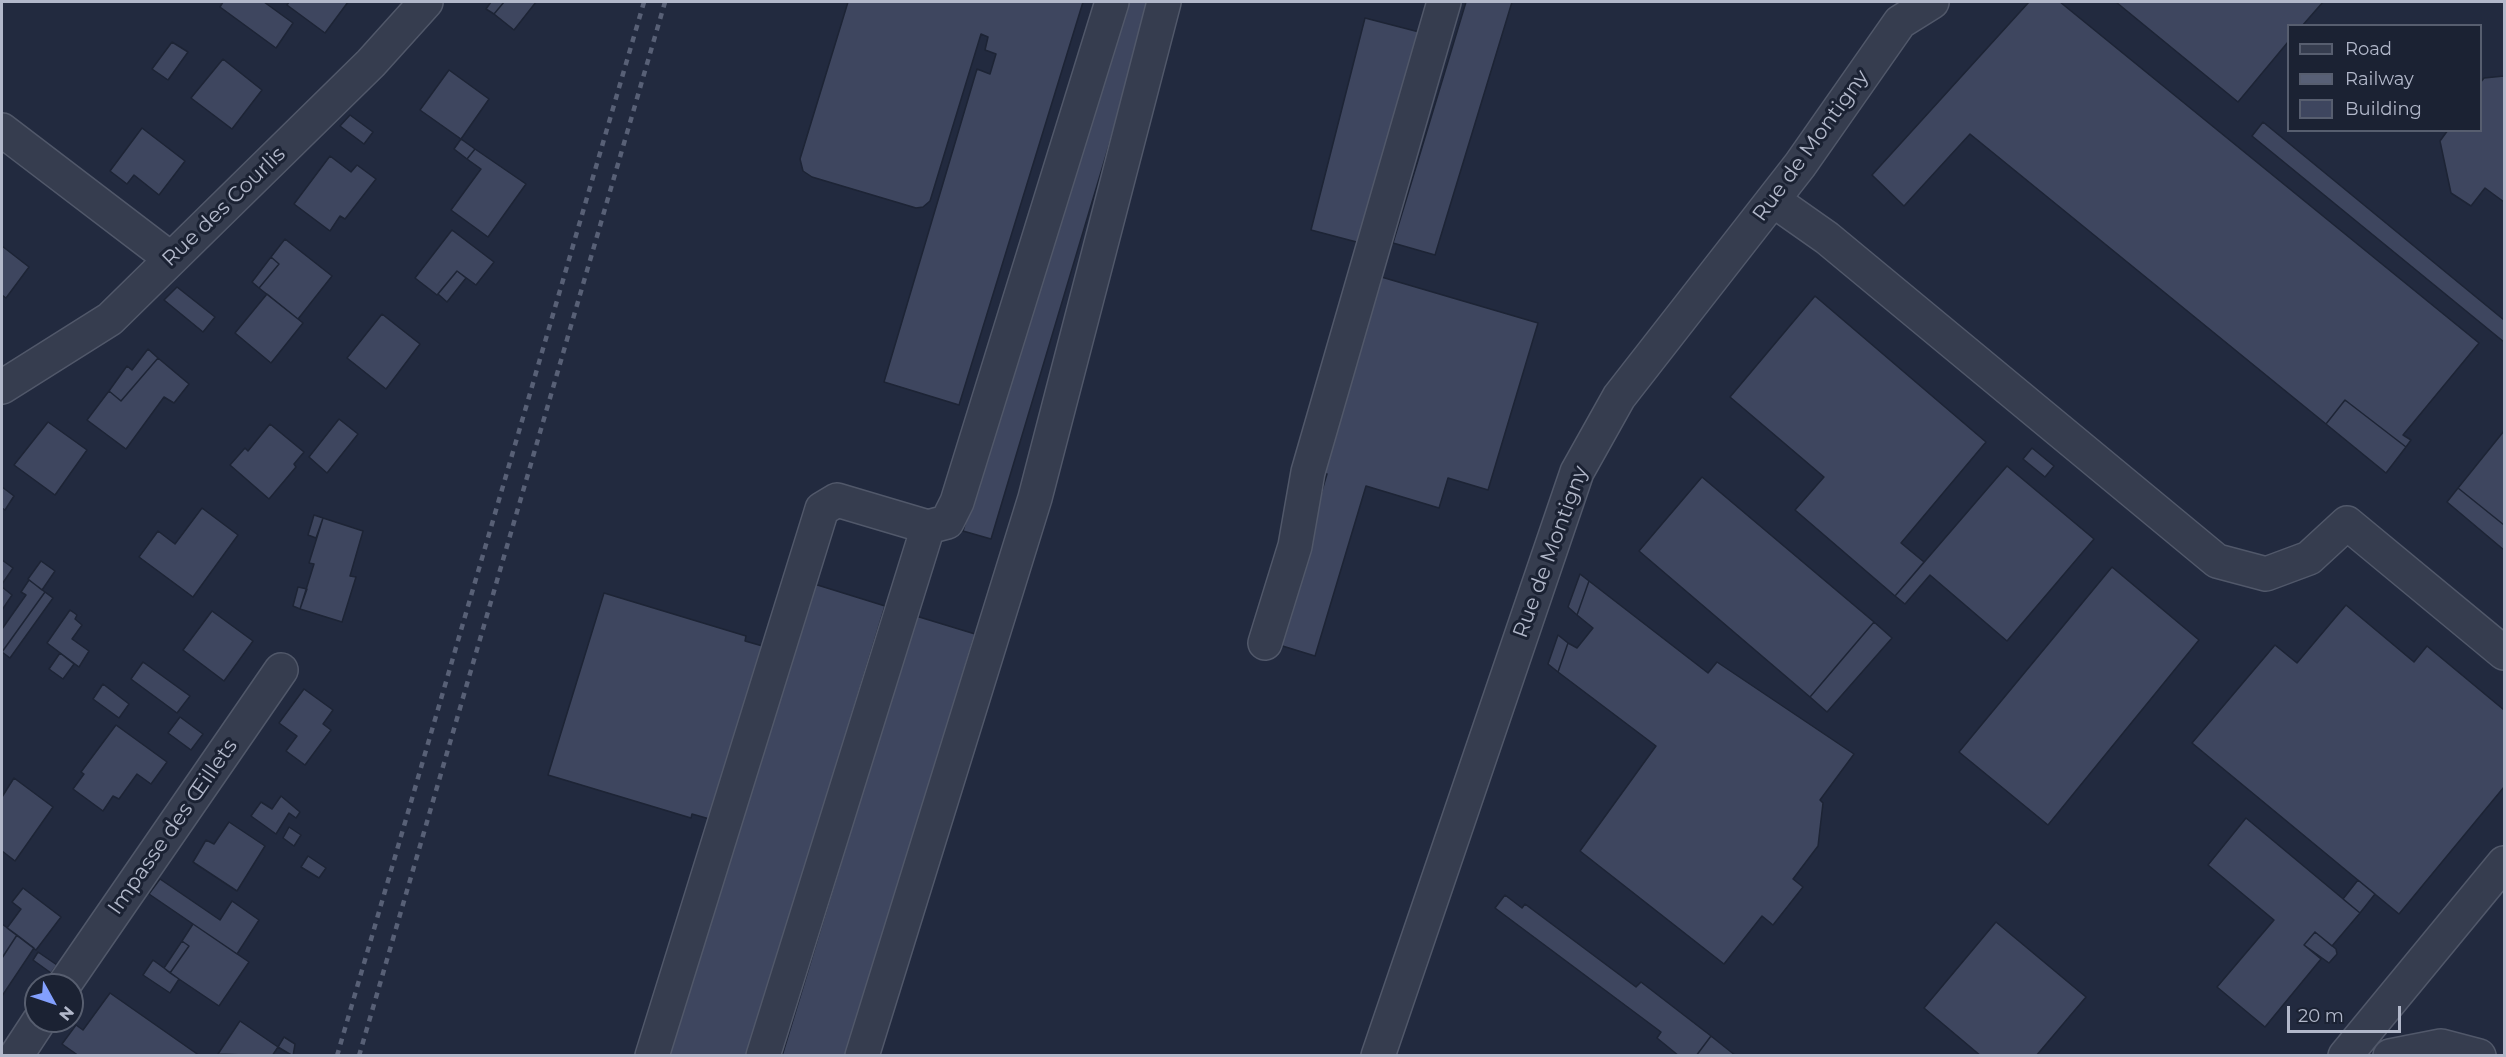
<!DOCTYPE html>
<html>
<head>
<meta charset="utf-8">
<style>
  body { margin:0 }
  #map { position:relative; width:2506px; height:1057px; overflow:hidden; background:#222a3f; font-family:Montserrat,sans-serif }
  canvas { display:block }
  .frame { position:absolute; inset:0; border:3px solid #b2b8ca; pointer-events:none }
  .legend { position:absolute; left:2287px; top:24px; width:195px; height:108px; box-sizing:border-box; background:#1b2233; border:2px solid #575e6f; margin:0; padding:8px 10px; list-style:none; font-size:18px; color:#b2b8ca }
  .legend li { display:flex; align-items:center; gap:12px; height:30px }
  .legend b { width:30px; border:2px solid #575e6f }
  .north { position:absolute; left:24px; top:973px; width:60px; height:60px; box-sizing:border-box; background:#1b2233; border:2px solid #575e6f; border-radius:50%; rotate:130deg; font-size:16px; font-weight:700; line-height:24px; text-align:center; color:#b2b8ca }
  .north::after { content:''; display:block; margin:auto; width:21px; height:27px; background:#83a0fe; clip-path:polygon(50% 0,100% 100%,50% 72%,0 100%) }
  .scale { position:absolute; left:2287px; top:1006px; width:114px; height:27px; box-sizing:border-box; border:3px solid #b2b8ca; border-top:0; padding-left:8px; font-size:18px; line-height:21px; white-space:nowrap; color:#b2b8ca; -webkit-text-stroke:4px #1b2233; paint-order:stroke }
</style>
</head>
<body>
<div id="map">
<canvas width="2506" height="1057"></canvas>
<div class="frame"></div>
<ul class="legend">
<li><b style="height:8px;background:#363d4f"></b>Road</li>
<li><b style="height:8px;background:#586076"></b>Railway</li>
<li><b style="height:16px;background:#3e465f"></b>Building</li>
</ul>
<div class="north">N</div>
<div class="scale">20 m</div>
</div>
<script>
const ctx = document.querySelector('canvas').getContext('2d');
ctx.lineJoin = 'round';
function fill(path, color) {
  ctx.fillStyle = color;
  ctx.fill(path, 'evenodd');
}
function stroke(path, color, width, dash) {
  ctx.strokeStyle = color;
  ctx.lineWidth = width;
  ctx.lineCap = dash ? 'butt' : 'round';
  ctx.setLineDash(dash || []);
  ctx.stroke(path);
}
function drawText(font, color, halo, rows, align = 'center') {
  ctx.font = font + ' Montserrat,sans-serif';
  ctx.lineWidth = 6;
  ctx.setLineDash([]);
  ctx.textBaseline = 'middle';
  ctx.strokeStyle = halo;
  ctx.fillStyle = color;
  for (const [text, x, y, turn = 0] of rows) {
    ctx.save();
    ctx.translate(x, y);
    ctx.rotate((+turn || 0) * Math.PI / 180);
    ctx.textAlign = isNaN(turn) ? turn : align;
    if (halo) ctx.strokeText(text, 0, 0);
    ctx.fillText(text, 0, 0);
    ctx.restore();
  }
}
const building = new Path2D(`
  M 223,2 L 264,2 L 293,23 L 276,48 L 220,7 Z
  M 289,2 L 348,2 L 325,33 L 287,5 Z
  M 491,2 L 504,2 L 494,14 L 486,9 Z
  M 504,2 L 536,2 L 514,30 L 494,14 Z
  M 848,2 L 1083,2 L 959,405 L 884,382 L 977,69 L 990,74 L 996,54 L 985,50 L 988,37 L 981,34 L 930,201 L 923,207 L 916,208 L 812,177 L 803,171 L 800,159 Z
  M 1121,2 L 1152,2 L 991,539 L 963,531 Z
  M 1466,2 L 1512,2 L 1435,255 L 1393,243 Z
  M 2029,2 L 2060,2 L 2479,343 L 2403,435 L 2411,440 L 2406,447 L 2345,400 L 2326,424 L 1970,134 L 1904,206 L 1872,175 Z
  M 2116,2 L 2323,2 L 2302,26 L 2288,26 L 2288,42 L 2238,102 Z
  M 1365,18 L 1423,33 L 1368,245 L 1311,230 Z
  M 172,42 L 188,52 L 168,80 L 152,69 Z
  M 223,59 L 262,90 L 232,129 L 191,98 Z
  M 449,70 L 489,99 L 461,139 L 420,110 Z
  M 2504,76 L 2504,202 L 2485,188 L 2471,206 L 2451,193 L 2440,141 L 2448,130 L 2480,130 L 2480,83 L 2484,78 Z
  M 350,115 L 373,132 L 364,144 L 340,126 Z
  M 2263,122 L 2504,320 L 2504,342 L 2252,136 Z
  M 142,128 L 185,161 L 159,195 L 134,175 L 127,184 L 110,171 Z
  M 461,139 L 475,149 L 467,159 L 454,149 Z
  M 475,149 L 526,184 L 488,237 L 451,210 L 481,169 L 467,159 Z
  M 330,156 L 351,172 L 357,165 L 376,179 L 345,219 L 340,216 L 330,231 L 294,204 Z
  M 452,230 L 494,262 L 476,285 L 457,271 L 437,295 L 415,278 Z
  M 285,239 L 332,276 L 298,319 L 259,288 L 279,264 L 271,257 Z
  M 2,246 L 29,267 L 6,298 L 2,295 Z
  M 271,257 L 279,264 L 259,288 L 252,282 Z
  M 457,271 L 466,278 L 447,302 L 438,294 Z
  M 1378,276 L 1538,323 L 1488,490 L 1448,478 L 1439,508 L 1366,486 L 1315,656 L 1276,644 L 1327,474 L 1320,472 Z
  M 177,287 L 215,317 L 203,332 L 164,300 Z
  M 267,294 L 303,323 L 271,363 L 235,333 Z
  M 1815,296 L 1986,442 L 1901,543 L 1924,562 L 1895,596 L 1795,510 L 1824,477 L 1730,397 Z
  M 382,314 L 420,344 L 386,389 L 347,358 Z
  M 148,349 L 158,358 L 121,401 L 109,391 L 127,366 L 132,370 Z
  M 158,358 L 189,384 L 174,403 L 164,397 L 126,449 L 87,420 L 109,391 L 121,401 Z
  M 2345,400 L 2406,447 L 2386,473 L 2326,424 Z
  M 339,419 L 358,434 L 327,473 L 309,457 Z
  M 48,422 L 87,450 L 55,495 L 14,465 Z
  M 270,424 L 304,452 L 294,464 L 296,467 L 269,499 L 230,465 L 245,448 L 248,451 Z
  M 2504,431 L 2504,525 L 2458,488 Z
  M 2032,448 L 2054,466 L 2045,477 L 2023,459 Z
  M 2007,466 L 2094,539 L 2007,641 L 1930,575 L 1905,604 L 1895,596 Z
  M 1702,477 L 1874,622 L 1810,697 L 1639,551 Z
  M 2,487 L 14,496 L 5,510 L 2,508 Z
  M 2458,488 L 2504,525 L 2504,550 L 2447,502 Z
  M 202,508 L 238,535 L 193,597 L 139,557 L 158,531 L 175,544 Z
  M 314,515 L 323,518 L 316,538 L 308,535 Z
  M 323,518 L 363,531 L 350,576 L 356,577 L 342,622 L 300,609 L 314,564 L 309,563 Z
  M 2,560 L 13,568 L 2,584 Z
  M 41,561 L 55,571 L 42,590 L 28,579 Z
  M 2112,567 L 2199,640 L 2048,825 L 1959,752 Z
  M 1580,574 L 1589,581 L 1577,615 L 1568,607 Z
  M 29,580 L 45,592 L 2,652 L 2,629 L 26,595 L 21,592 Z
  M 1589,581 L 1708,673 L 1717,662 L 1854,754 L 1820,800 L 1823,803 L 1818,846 L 1793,879 L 1803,887 L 1773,925 L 1762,916 L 1724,964 L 1580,851 L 1656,746 L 1558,672 L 1568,643 L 1577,648 L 1593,628 L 1577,615 Z
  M 811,583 L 885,606 L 748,1056 L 667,1056 Z
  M 2,587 L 12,595 L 2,610 Z
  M 298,587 L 307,589 L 300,609 L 293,606 Z
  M 45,592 L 53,598 L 10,658 L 2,652 Z
  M 604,593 L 746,636 L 745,641 L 766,647 L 713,820 L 692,814 L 691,818 L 548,775 Z
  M 2346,605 L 2414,662 L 2427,646 L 2504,710 L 2504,787 L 2399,914 L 2192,743 L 2275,645 L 2297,663 Z
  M 70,610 L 77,615 L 75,619 L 82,625 L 72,639 L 89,651 L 79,667 L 47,643 Z
  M 212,611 L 253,641 L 224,681 L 183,650 Z
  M 916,616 L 975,634 L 849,1056 L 782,1056 Z
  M 1874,622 L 1892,638 L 1827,712 L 1810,697 Z
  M 1558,635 L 1568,643 L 1558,672 L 1548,664 Z
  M 60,653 L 74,664 L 63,679 L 49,669 Z
  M 143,662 L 190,696 L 177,713 L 131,679 Z
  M 103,684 L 129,704 L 119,718 L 93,699 Z
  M 304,689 L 333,710 L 323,724 L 331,730 L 305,765 L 286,751 L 297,736 L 279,723 Z
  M 180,717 L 203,734 L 191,750 L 168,733 Z
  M 116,725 L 167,762 L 151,784 L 137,774 L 119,799 L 113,796 L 103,811 L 73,789 L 84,774 L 81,772 Z
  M 14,778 L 53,807 L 15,861 L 2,851 L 2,797 Z
  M 281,796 L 300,812 L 296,818 L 289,813 L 276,834 L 251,816 L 261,802 L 272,809 Z
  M 2246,818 L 2360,913 L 2332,946 L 2315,932 L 2304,945 L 2321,959 L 2265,1027 L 2217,987 L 2274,920 L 2208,865 Z
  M 229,822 L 265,846 L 237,891 L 193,862 L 206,840 L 214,844 Z
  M 289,827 L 301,835 L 294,846 L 283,838 Z
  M 308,856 L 326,868 L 319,878 L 301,867 Z
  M 160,879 L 220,920 L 232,901 L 259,920 L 237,954 L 149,894 Z
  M 2358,880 L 2375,894 L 2360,913 L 2343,899 Z
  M 23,888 L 61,917 L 36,950 L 7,928 L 21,909 L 12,902 Z
  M 1505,895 L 1522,908 L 1525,904 L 1636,987 L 1641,982 L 1711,1036 L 1696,1056 L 1679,1056 L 1657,1038 L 1661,1032 L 1495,908 Z
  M 1996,922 L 2086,997 L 2036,1056 L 1981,1056 L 1924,1008 Z
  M 2,924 L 17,935 L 2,958 Z
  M 193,924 L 249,962 L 219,1006 L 170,973 L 189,946 L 182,941 Z
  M 2315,932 L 2336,949 L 2337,954 L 2329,963 L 2304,945 Z
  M 17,935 L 34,948 L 2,996 L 2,958 Z
  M 182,941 L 189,946 L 170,973 L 164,968 Z
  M 38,952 L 57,965 L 51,973 L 33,960 Z
  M 153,960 L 179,979 L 170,993 L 143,975 Z
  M 110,993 L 200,1056 L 79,1056 L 62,1044 L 76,1025 L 83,1030 Z
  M 240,1021 L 278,1047 L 272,1056 L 218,1054 Z
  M 1711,1036 L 1736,1056 L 1696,1056 Z
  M 284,1037 L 295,1044 L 293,1056 L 278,1047 Z`);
fill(building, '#3e465f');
stroke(building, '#1d2435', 1.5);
const minor = new Path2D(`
  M 2,130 L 171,259
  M 1773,200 L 1827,238 L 2217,561 L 2266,574 L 2309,558 L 2347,523 L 2504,653
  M 2,387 L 110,319 L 371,63 L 426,2
  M 1265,643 L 1295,546 L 1308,472 L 1444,2
  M 64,985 L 281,670
  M 16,1056 L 39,1021
  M 652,1056 L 822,509 L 837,500 L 928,527 L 947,522 L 957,502 L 1112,2
  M 763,1056 L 928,527
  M 862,1056 L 1035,498 L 1164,2
  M 1378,1056 L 1577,472 L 1619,397 L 1800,165 L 1900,22 L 1932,2
  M 2345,1056 L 2504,863
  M 2390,1056 L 2441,1046 L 2479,1056`);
stroke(minor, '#51586a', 36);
stroke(minor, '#363d4f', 33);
stroke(new Path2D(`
  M 337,1056 L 644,2
  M 359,1056 L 665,2`), '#586076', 4.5, [6, 6]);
drawText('21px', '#b2b8ca', '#1b2233', [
  ["Rue de Montigny",1811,146,-54],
  ["Rue des Courlis",224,207,-44],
  ["Rue de Montigny",1551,552,-70],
  ["Impasse des Œillets",173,827,-55]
]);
</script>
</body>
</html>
